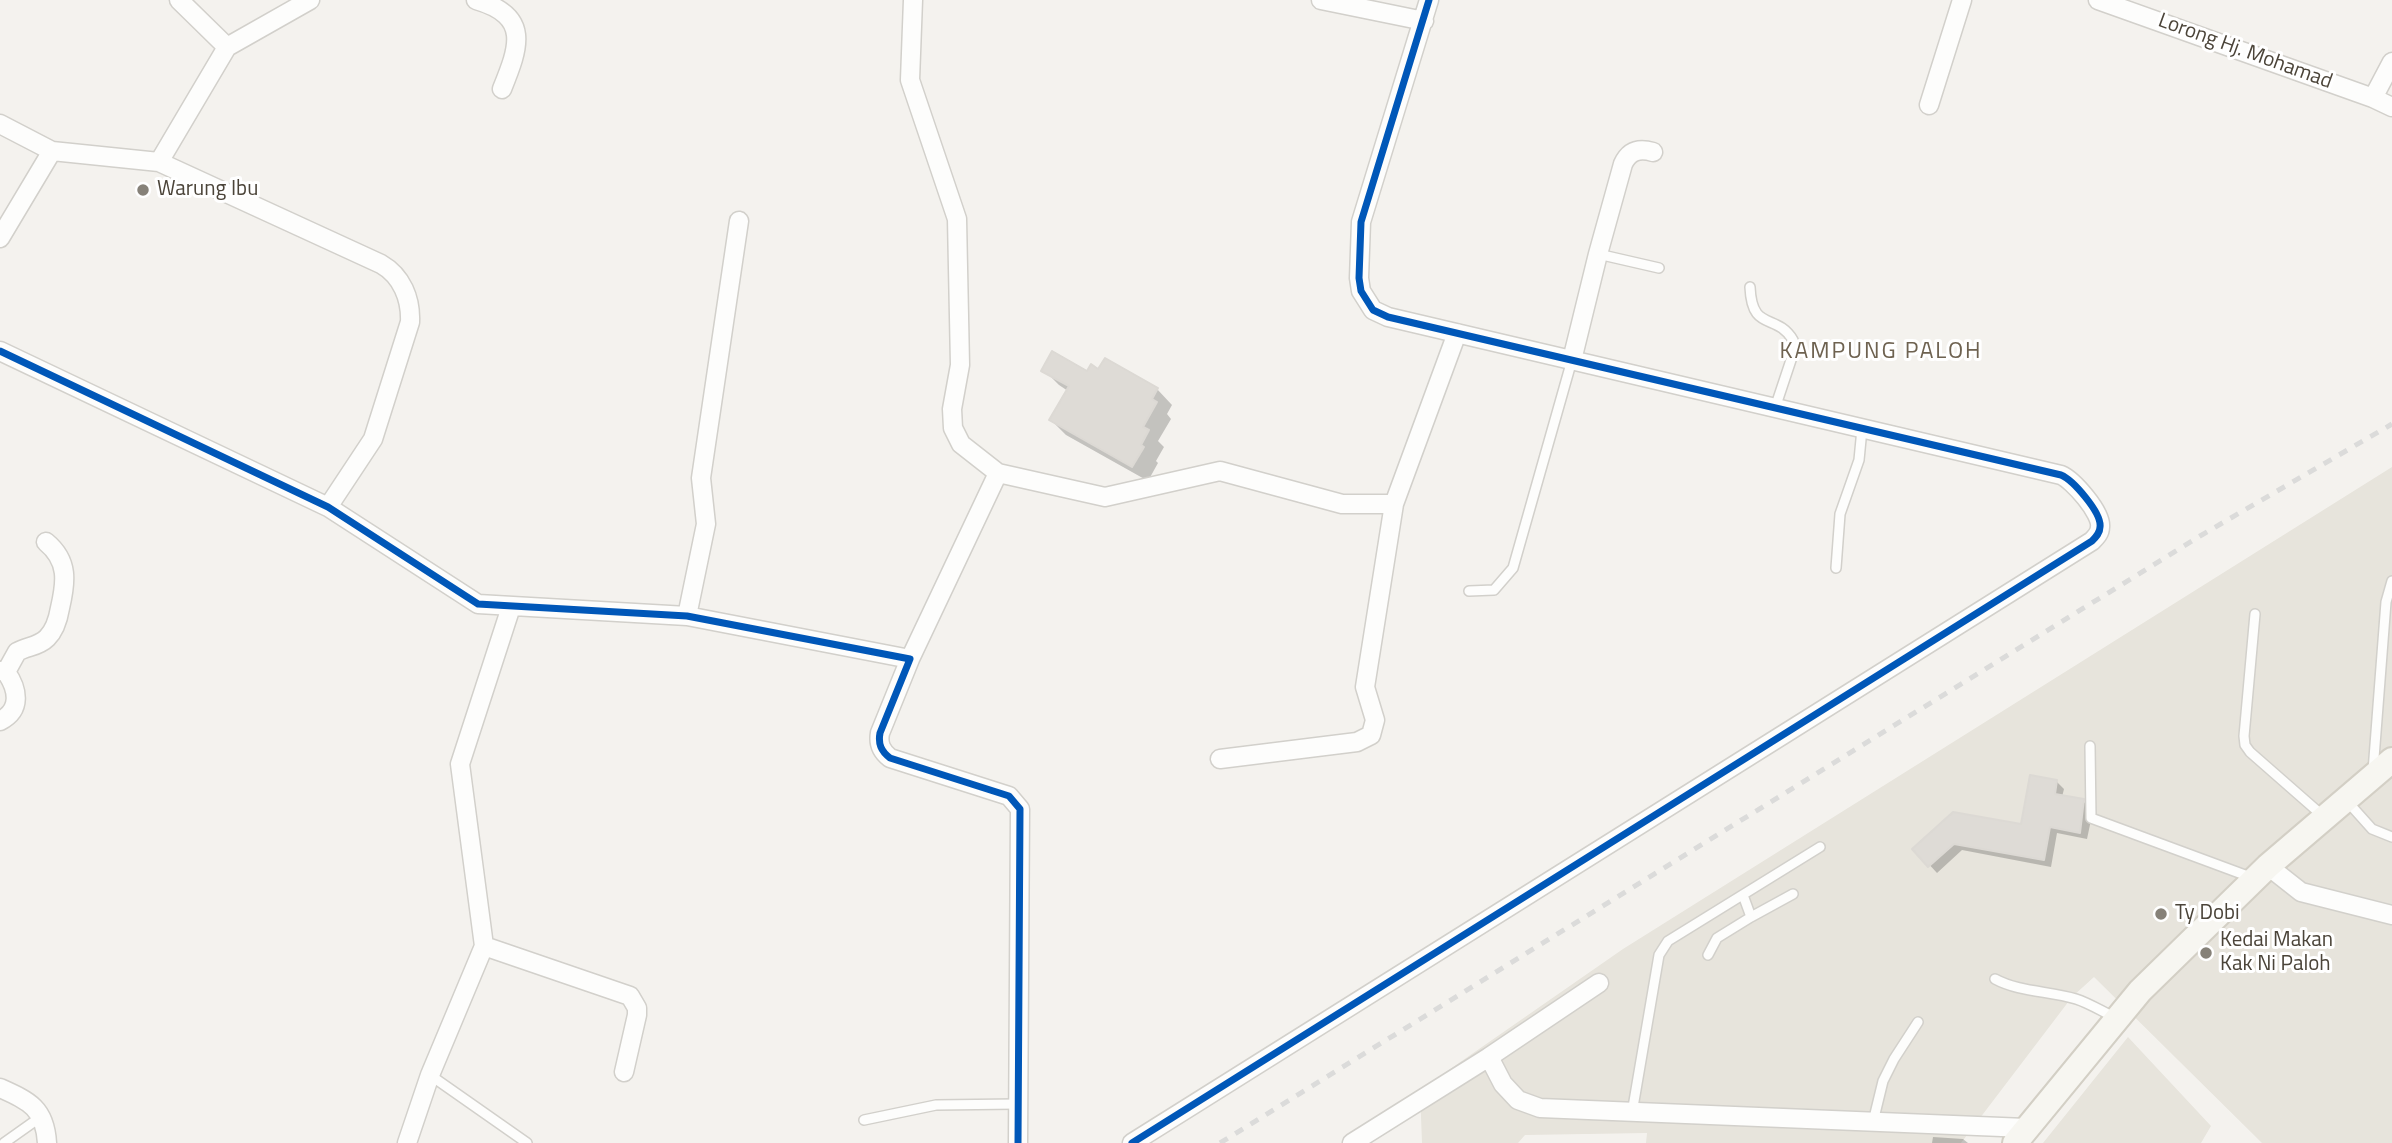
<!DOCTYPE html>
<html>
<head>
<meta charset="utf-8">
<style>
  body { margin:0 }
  canvas { display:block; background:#f4f2ee }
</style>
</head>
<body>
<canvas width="2392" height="1143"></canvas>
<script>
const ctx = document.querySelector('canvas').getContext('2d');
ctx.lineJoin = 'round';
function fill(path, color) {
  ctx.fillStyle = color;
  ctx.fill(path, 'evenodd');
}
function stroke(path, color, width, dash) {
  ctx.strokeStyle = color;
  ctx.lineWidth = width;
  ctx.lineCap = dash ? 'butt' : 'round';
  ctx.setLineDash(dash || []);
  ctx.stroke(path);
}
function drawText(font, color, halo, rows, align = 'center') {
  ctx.font = font + ' "Titillium Web",sans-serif';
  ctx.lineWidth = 6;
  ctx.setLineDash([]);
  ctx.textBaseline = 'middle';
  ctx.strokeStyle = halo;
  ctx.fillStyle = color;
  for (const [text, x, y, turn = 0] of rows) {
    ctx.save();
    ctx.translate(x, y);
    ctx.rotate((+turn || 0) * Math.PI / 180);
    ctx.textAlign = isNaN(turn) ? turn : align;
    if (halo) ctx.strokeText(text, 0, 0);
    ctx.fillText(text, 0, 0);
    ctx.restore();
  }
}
fill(new Path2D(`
  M 2392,467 L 2392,1143 L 2262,1143 L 2094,977 L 2072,997 L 1961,1143 L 1646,1143 L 1647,1133 L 1525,1135 L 1518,1143 L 1422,1143 L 1420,1090 L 1623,949 Z
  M 2128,1037 L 2211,1126 L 2201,1143 L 2043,1143 Z`), '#e7e4dc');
fill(new Path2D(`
  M 1044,370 L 1088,373 L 1157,389 L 1172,405 L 1167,414 L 1171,419 L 1158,441 L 1164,447 L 1156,461 L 1158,463 L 1148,481 L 1066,435 L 1051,420 L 1068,391 L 1059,385 Z
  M 2057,782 L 2064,789 L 2062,797 L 2083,801 L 2090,809 L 2091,820 L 2087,839 L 2057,833 L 2051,867 L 1962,850 L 1937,873 L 1915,849 L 2023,826 Z
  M 1933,1137 L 1963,1139 L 1968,1143 L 1932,1143 Z`), '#0003');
const building = new Path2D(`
  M 1052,351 L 1087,371 L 1091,364 L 1098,369 L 1105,358 L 1158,388 L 1152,399 L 1157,402 L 1143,427 L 1149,430 L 1141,445 L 1144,447 L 1132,467 L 1049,420 L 1069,386 L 1041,371 Z
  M 2030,775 L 2057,780 L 2055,794 L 2084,799 L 2080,833 L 2050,827 L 2044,860 L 1954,844 L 1928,867 L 1912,849 L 1953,812 L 2021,824 Z`);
fill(building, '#dedbd6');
stroke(building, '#dcd9d4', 2);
const lane = new Path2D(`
  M 1598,254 L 1659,268
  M 1750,287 C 1752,333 1776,312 1793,340 L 1793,354 L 1775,408
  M 1836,568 L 1840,514 L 1859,460 L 1862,429
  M 1469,591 L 1494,590 L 1513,568 L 1572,360
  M 2255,614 L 2244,736 L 2245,745 L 2250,752 L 2323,816
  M 2090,746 L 2091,818 L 2253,878
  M 2373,771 L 2386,602 L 2392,581
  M 2346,800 L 2372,829 L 2392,837
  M 1751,917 L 1793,894
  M 1708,955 L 1717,938 L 1751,917 L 1743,895
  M 1995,979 C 2019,992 2049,991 2076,999 C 2089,1003 2103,1012 2116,1018
  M 430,1075 L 527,1143
  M 1632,1113 L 1659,955 L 1668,941 L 1820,847
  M 864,1120 L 936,1105 L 1017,1104
  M 1873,1122 L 1883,1081 L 1894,1059 L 1918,1022
  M 4,1143 L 42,1116`);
const street = new Path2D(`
  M 476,0 C 531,16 519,47 502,89
  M 913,0 L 910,80 L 957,219 L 960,365 L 952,409 L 953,428 L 961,444 L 998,473
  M 1321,0 L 1424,21
  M 2098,0 L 2373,98 L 2392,107
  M 227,47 L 310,0
  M 2373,98 L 2392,62
  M 1929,105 L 1962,0
  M 0,124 L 52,151
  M 159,162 L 381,264 C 402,276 411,299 410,322 L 373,439 L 328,507
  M 0,238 L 52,151 L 159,162 L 227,47 L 179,0
  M 0,351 L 328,507 L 478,604 L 687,616 L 910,659 L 880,733 C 878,744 881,751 890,758 L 1009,796 L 1020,809 L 1018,1143
  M 1572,360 L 1598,254 L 1623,164 C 1629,151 1639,148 1653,152
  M 511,607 L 460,764 L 484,946 L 630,996 L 637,1008 L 637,1015 L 624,1072
  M 687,616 L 706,524 L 701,478 L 739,221
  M 910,659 L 998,473 L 1105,497 L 1220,471 L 1342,504 L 1394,504
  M 0,671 L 6,672 C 18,689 22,710 0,721
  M 6,672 L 17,652 C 27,646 38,647 47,638 C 55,630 58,620 60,608 C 66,582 69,561 46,542
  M 1220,759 L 1357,742 L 1371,735 L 1375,720 L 1365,687 L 1394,504 L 1457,333
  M 2268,866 L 2301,892 L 2392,915
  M 1489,1057 L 1599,983
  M 0,1088 C 29,1101 45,1108 47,1143
  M 407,1143 L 430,1075 L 484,946
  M 1132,1143 L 2092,541 C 2096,537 2100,533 2100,527 C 2102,513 2073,480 2061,475 L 1388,317 L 1373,310 L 1361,291 L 1359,278 L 1361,222 L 1429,0
  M 1352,1143 L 1489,1057 L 1503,1084 L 1518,1100 L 1540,1108 L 2026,1128`);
const secondary = new Path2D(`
  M 2015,1143 L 2140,991 L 2268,866 L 2392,760`);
stroke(lane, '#d2d0cb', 12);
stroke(street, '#d2d0cb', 21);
stroke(secondary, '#d3cfc5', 28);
stroke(lane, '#fdfdfc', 9);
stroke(street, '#fdfdfc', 18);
stroke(secondary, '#f7f6f1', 24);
stroke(new Path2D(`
  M 1220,1143 L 2200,536 L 2392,424`), '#dbdbda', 5, [9, 9]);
stroke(new Path2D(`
  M 0,351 L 328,507 L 478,604 L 687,616 L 910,659 L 880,733 C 878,744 881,751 890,758 L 1009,796 L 1020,809 L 1018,1143
  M 1132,1143 L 2092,541 C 2096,537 2100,533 2100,527 C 2102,513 2073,480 2061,475 L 1388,317 L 1373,310 L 1361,291 L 1359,278 L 1361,222 L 1429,0`), '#0057b8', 7);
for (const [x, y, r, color] of [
  [143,190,7,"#868178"],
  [2161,914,7,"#868178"],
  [2206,953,7,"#868178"]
]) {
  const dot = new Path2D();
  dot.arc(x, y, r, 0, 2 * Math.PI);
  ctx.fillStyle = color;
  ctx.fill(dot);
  stroke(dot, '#fff', 2.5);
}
drawText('21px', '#4b4439', '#fff', [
  ["Lorong Hj. Mohamad",2245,52,20]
]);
drawText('21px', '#4b4439', '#fff', [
  ["Warung Ibu",157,190],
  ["Ty Dobi",2175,914],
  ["Kedai Makan",2220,941],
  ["Kak Ni Paloh",2220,965]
], 'left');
ctx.letterSpacing = '2px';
drawText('23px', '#6e6250', '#fff', [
  ["KAMPUNG PALOH",1881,352]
]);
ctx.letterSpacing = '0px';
</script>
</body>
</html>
